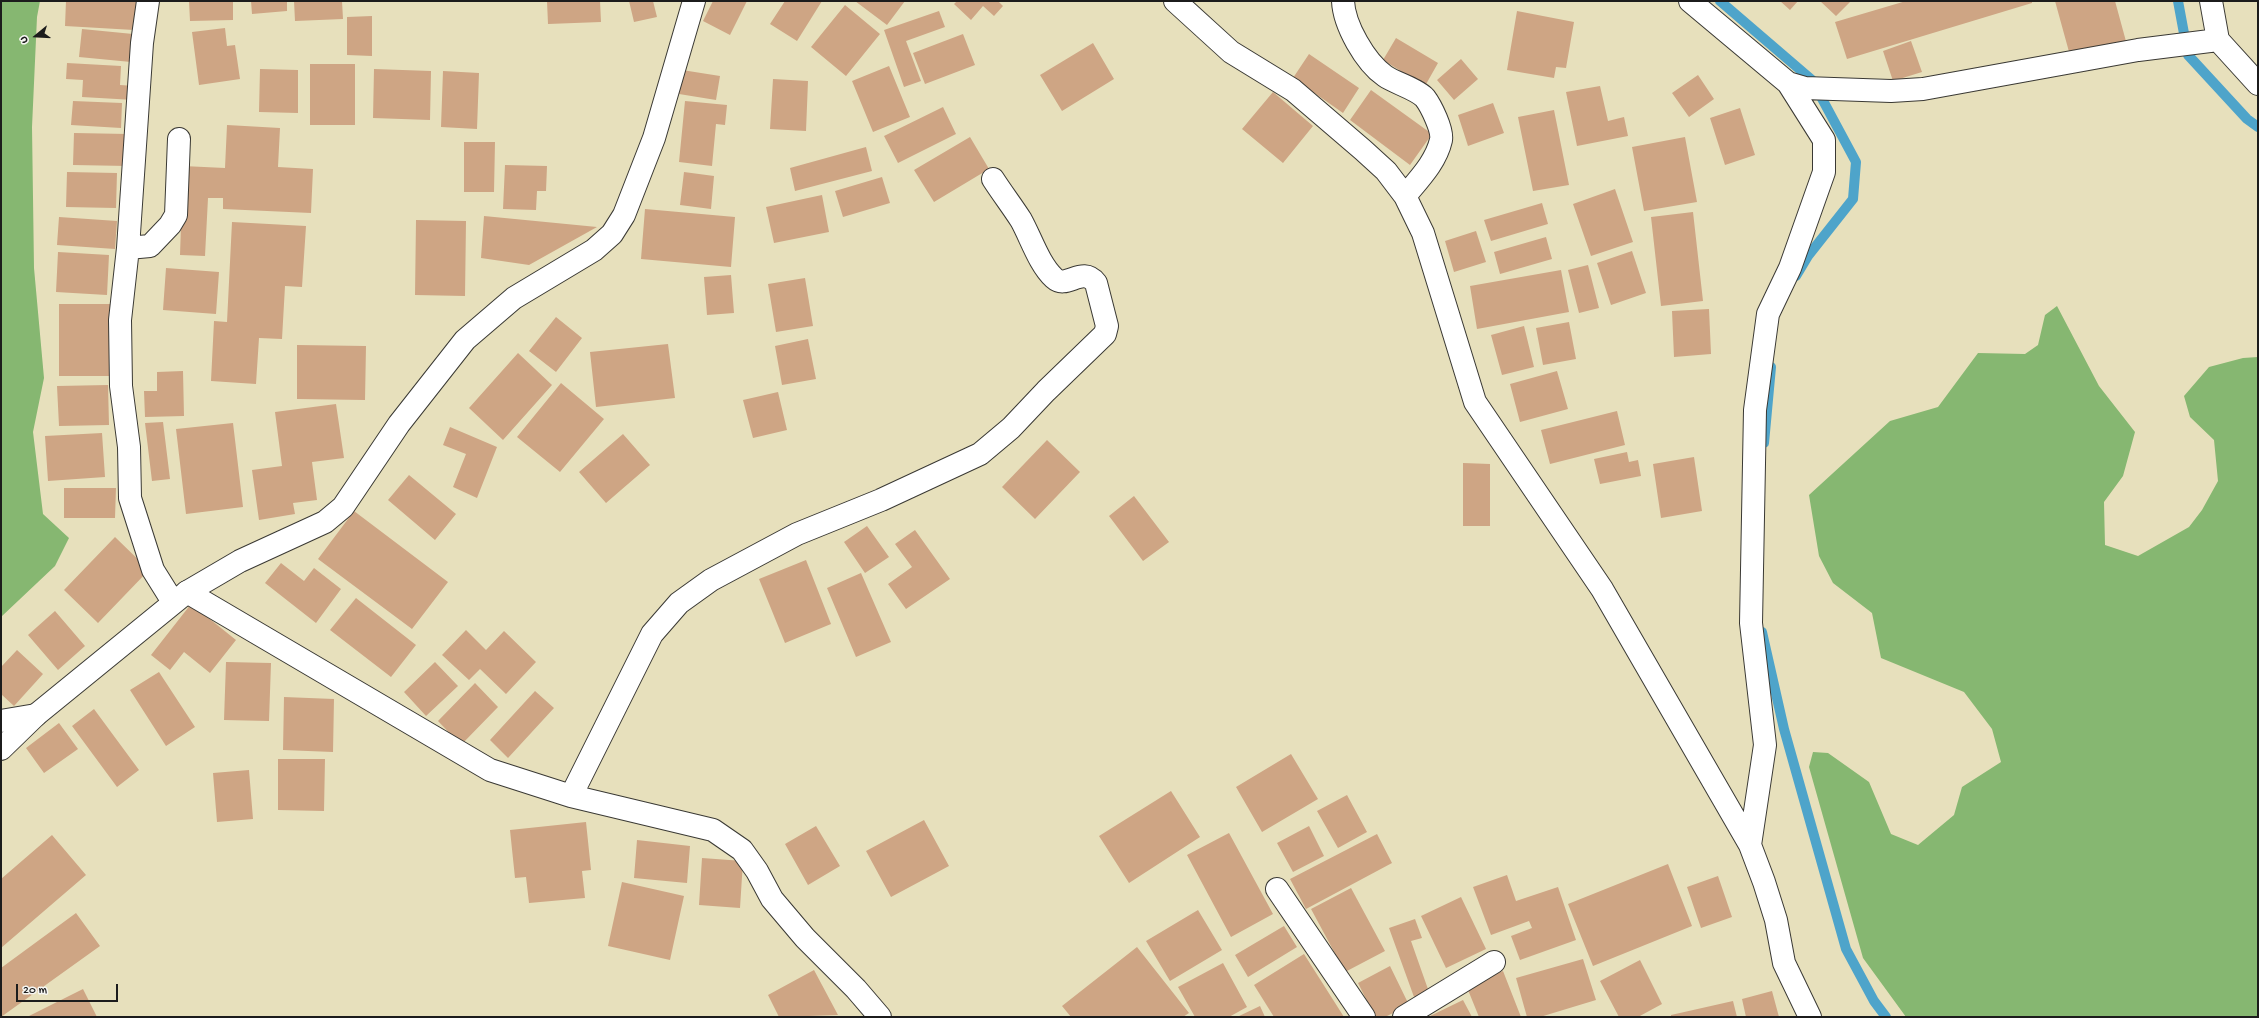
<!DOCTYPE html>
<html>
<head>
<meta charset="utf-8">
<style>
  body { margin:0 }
  #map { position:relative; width:2259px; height:1018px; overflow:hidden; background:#e7e0bc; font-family:"Gochi Hand",sans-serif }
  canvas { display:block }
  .frame { position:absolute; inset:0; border:2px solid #1c1c1c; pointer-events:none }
  .north { position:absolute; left:16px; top:16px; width:40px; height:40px; -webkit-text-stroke:3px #f6f6f2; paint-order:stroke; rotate:252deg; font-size:11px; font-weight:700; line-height:16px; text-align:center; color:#1c1c1c }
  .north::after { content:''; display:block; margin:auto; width:14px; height:18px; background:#1c1c1c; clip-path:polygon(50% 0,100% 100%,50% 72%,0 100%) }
  .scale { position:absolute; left:16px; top:984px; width:102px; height:18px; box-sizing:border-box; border:2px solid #1c1c1c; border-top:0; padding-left:5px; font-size:12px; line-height:14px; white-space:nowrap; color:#1c1c1c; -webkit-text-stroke:3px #f6f6f2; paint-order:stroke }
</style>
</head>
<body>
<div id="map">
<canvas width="2259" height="1018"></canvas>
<div class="frame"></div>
<div class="north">U</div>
<div class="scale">20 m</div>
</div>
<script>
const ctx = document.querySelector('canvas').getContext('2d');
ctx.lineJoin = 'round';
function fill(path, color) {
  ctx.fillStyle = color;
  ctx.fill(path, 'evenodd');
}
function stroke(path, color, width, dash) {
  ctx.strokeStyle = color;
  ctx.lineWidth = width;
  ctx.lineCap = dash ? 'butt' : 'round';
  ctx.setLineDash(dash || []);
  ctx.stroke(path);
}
fill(new Path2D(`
  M 1,1 L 40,1 L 37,17 L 32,127 L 34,268 L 44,378 L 33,432 L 43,514 L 69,538 L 55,566 L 1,617 Z
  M 2057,306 L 2099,386 L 2135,432 L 2123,476 L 2104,502 L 2105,545 L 2138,556 L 2189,527 L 2202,510 L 2218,481 L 2214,440 L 2190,417 L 2184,396 L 2209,367 L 2243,358 L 2258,357 L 2258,1017 L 1906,1017 L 1863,958 L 1809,767 L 1813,752 L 1828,753 L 1869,782 L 1891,834 L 1918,845 L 1954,815 L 1962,787 L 2001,762 L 1992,729 L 1964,692 L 1881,658 L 1872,613 L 1833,583 L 1819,556 L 1809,495 L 1890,421 L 1938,407 L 1978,353 L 2025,354 L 2038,345 L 2045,315 Z`), '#86b771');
stroke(new Path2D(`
  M 1720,1 L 1812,80 L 1856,162 L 1853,199 L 1808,256 L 1796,276
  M 2178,1 L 2188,55 L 2247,119 L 2258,127
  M 1764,443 L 1771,367
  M 1762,632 L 1784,729 L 1846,949 L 1874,1001 L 1886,1017`), '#4ea4ca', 10);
fill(new Path2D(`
  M 66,1 L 136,1 L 134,30 L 65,26 Z
  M 189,1 L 233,1 L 233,20 L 190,21 Z
  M 251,1 L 287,1 L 287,11 L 252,14 Z
  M 294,1 L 342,1 L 343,19 L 295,21 Z
  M 547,1 L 600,1 L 601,22 L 548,24 Z
  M 629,1 L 653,1 L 657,17 L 634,22 Z
  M 713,1 L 747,1 L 730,35 L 703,21 Z
  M 785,1 L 822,1 L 797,41 L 770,24 Z
  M 855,1 L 905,1 L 887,25 Z
  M 957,1 L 998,1 L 1003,6 L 994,16 L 983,6 L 971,20 L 954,4 Z
  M 1780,1 L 1798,1 L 1790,10 Z
  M 1820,1 L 1851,1 L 1836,16 Z
  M 1906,1 L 2032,1 L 2032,3 L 1847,59 L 1835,22 Z
  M 2055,1 L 2115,1 L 2127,45 L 2071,59 Z
  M 845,5 L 880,34 L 846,76 L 811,47 Z
  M 939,11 L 945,27 L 906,41 L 921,81 L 904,87 L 884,30 Z
  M 1517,11 L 1574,22 L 1566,68 L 1556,67 L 1554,78 L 1507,70 Z
  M 372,16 L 372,56 L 347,55 L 347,17 Z
  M 225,28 L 227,46 L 235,45 L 240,79 L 199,85 L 192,32 Z
  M 82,29 L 133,34 L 131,62 L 79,57 Z
  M 963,34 L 975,65 L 925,84 L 913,53 Z
  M 1396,38 L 1438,63 L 1425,86 L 1383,60 Z
  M 1911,41 L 1922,72 L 1893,81 L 1883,51 Z
  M 1093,43 L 1114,79 L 1062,111 L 1040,75 Z
  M 1309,54 L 1359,88 L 1343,113 L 1293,78 Z
  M 1461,59 L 1478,79 L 1454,100 L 1437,80 Z
  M 67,63 L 121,66 L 120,85 L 135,86 L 134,100 L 82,97 L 83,80 L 66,79 Z
  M 310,64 L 355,64 L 355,125 L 310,125 Z
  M 889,66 L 910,117 L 873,132 L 852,81 Z
  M 260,69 L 298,70 L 298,113 L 259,112 Z
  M 374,69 L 431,71 L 430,120 L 373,118 Z
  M 682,70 L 720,76 L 716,100 L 679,94 Z
  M 443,71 L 479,73 L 477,129 L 441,127 Z
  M 1698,75 L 1714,99 L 1689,117 L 1672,93 Z
  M 773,79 L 808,81 L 806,131 L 770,129 Z
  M 1600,86 L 1608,121 L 1624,117 L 1628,136 L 1577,146 L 1566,92 Z
  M 1371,90 L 1432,134 L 1410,165 L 1350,120 Z
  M 1273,92 L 1313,126 L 1283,163 L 1242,129 Z
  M 73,101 L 122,103 L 121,128 L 71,125 Z
  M 685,101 L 727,105 L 725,125 L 716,124 L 712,166 L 679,162 Z
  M 1493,103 L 1504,133 L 1468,146 L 1458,115 Z
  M 943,107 L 956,134 L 898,163 L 884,136 Z
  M 1740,108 L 1755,155 L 1725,165 L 1710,118 Z
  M 1554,110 L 1569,185 L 1533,191 L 1518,117 Z
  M 227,125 L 280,128 L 278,167 L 313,169 L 311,213 L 223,209 L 223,198 L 208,198 L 205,256 L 180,255 L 183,166 L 225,168 Z
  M 74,133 L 128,134 L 128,166 L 73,165 Z
  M 970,137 L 989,169 L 934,202 L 914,170 Z
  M 1685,137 L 1697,202 L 1644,211 L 1632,147 Z
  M 464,142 L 495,142 L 494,192 L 464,192 Z
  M 866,147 L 872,171 L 795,191 L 790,168 Z
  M 505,165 L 547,166 L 546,191 L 537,191 L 536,210 L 503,209 Z
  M 67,172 L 117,173 L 116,208 L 66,207 Z
  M 684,172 L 714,176 L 711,209 L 680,205 Z
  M 882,177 L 890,203 L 843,217 L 835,191 Z
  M 1615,189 L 1633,242 L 1591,256 L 1573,204 Z
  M 822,195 L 829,232 L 774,243 L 766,207 Z
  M 1542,203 L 1548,224 L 1491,241 L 1484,220 Z
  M 645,209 L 735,217 L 731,267 L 641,259 Z
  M 1693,212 L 1703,301 L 1661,306 L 1651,217 Z
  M 484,216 L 597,227 L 529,265 L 481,258 Z
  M 59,217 L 117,221 L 115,249 L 57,245 Z
  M 416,220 L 466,221 L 465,296 L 415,295 Z
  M 232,222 L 306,226 L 302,287 L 285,286 L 282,339 L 259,338 L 256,384 L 211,381 L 214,321 L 227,322 Z
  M 1476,231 L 1486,262 L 1454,272 L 1445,241 Z
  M 1546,237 L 1552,259 L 1500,274 L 1494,252 Z
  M 1632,251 L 1646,293 L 1611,305 L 1597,263 Z
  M 58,252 L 109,255 L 107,295 L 56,292 Z
  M 1588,265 L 1599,308 L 1579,313 L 1568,270 Z
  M 166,268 L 219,272 L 216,314 L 163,310 Z
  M 1561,270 L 1569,312 L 1477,329 L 1470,286 Z
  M 731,275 L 734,313 L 707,315 L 704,277 Z
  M 805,278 L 813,326 L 776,332 L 768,284 Z
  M 59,304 L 111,304 L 111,376 L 59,376 Z
  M 1709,309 L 1711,354 L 1674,357 L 1672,311 Z
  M 556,317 L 582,338 L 556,372 L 529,351 Z
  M 1569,322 L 1576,359 L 1543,365 L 1536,328 Z
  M 1524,326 L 1534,367 L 1502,375 L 1491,335 Z
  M 808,339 L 816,379 L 782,385 L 775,346 Z
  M 668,344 L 675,398 L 596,407 L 590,352 Z
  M 297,345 L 366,346 L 365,400 L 297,399 Z
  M 518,353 L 552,385 L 503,440 L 469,408 Z
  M 183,371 L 184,416 L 145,417 L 144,391 L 157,391 L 157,372 Z
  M 1557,371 L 1568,409 L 1520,422 L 1510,384 Z
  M 561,383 L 604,419 L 560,472 L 517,437 Z
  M 108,385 L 109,425 L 59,426 L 57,386 Z
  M 778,392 L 787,430 L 753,438 L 743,400 Z
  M 336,404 L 344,458 L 312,462 L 317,500 L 293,503 L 295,514 L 259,520 L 252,470 L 282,466 L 275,412 Z
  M 1617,411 L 1625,445 L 1550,464 L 1541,430 Z
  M 163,422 L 170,479 L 152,481 L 145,423 Z
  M 233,423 L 243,507 L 186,514 L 176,429 Z
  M 450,427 L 497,447 L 477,498 L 453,487 L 466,454 L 443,445 Z
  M 102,433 L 105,477 L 48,481 L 45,436 Z
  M 623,434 L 650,465 L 606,503 L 579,472 Z
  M 1047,440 L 1080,472 L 1035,519 L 1002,487 Z
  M 1627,452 L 1629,462 L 1638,460 L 1641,476 L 1600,484 L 1594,459 Z
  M 1694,457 L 1702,511 L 1661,518 L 1653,464 Z
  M 1463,463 L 1490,464 L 1490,526 L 1463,526 Z
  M 409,475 L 456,514 L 435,540 L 388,500 Z
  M 64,488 L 116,488 L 115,518 L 64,518 Z
  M 1134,496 L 1169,542 L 1143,561 L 1109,516 Z
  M 354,511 L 448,582 L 412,629 L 318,559 Z
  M 867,526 L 889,557 L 865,573 L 844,542 Z
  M 915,530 L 950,579 L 906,609 L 888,584 L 912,567 L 895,544 Z
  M 115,537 L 149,570 L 98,623 L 64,590 Z
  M 806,560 L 831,624 L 785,643 L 759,579 Z
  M 281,563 L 304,581 L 314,568 L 341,589 L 316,623 L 265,583 Z
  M 861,573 L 891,642 L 856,657 L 827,588 Z
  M 356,598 L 416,645 L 391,677 L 330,630 Z
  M 191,604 L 236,640 L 210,673 L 184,652 L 170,670 L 151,655 Z
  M 55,611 L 85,646 L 58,670 L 28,635 Z
  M 466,630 L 486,650 L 504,631 L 536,662 L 506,694 L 480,669 L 469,680 L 442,655 Z
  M 17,650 L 43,674 L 14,706 L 1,694 L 1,667 Z
  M 226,662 L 271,663 L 269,721 L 224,720 Z
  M 435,662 L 458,686 L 426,716 L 404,692 Z
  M 159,672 L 195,727 L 166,746 L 130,690 Z
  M 475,683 L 498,707 L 461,745 L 438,721 Z
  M 535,691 L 554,708 L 508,758 L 490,740 Z
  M 284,697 L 334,699 L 333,752 L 283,750 Z
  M 94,709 L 139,770 L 117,787 L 72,726 Z
  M 59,723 L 78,749 L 44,773 L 26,748 Z
  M 1291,754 L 1318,799 L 1262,832 L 1236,787 Z
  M 278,759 L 325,759 L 324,811 L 278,810 Z
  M 249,770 L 253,819 L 217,822 L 213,773 Z
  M 1171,791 L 1200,837 L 1129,883 L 1099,836 Z
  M 1347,795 L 1367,832 L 1338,848 L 1317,811 Z
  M 924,820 L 949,866 L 891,897 L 866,851 Z
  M 586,822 L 591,870 L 582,871 L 585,898 L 529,903 L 526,877 L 515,878 L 510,830 Z
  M 816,826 L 840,866 L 808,885 L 785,844 Z
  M 1309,826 L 1324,856 L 1293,872 L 1277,843 Z
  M 1229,833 L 1273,914 L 1231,937 L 1187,855 Z
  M 1377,834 L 1392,863 L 1306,909 L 1290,879 Z
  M 52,835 L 86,875 L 1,948 L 1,879 Z
  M 637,840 L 690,846 L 687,883 L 634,878 Z
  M 702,858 L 743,861 L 740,908 L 699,905 Z
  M 1668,864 L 1692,926 L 1593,966 L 1568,904 Z
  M 1507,875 L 1516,901 L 1558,887 L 1576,940 L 1520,960 L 1511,936 L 1532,928 L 1529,921 L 1491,935 L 1473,887 Z
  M 1718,876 L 1732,917 L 1701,928 L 1687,887 Z
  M 622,882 L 684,896 L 670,960 L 608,946 Z
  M 1351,888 L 1385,951 L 1345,972 L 1311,909 Z
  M 1461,897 L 1486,949 L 1446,968 L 1421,916 Z
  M 1198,910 L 1222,950 L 1170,981 L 1146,941 Z
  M 76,913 L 100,946 L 1,1017 L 1,968 Z
  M 1415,919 L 1422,938 L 1411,941 L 1429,992 L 1414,997 L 1389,928 Z
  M 1284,926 L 1297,947 L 1248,977 L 1235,955 Z
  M 1137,947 L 1189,1013 L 1183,1017 L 1071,1017 L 1062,1006 Z
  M 1304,954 L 1344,1017 L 1274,1017 L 1254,985 Z
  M 1583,959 L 1596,1000 L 1540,1017 L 1527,1017 L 1516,978 Z
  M 1640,960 L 1662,1004 L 1638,1017 L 1619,1017 L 1600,981 Z
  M 1223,963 L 1247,1007 L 1229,1017 L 1195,1017 L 1178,987 Z
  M 1390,966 L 1409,1005 L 1385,1017 L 1375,1017 L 1358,983 Z
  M 814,970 L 838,1015 L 779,1017 L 768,995 Z
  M 1503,971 L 1521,1017 L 1479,1017 L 1466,985 Z
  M 83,989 L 97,1017 L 27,1017 Z
  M 1772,991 L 1779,1017 L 1746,1017 L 1742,999 Z
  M 1463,1000 L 1472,1017 L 1428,1017 Z
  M 1733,1001 L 1737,1017 L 1671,1017 L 1671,1015 Z
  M 1260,1006 L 1265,1017 L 1237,1017 Z`), '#cea584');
const minor = new Path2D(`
  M 148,1 L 142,43 L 128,248 L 120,320 L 121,386 L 129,447 L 130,498 L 153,570 L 173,602
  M 1175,1 L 1231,52 L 1293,90 L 1363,150 L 1386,171 L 1405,196 L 1423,233 L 1475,402 L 1602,589 L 1750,845 L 1764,882 L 1776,920 L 1784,963 L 1810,1017
  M 1343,1 C 1344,25 1365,62 1385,76 C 1395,83 1417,89 1425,98 C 1431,106 1443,130 1441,140 C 1436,162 1419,179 1405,196
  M 1690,1 L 1788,83 L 1805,88 L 1891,91 L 1923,89 L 2138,50 L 2218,40
  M 2211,1 L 2218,40 L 2258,84
  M 128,248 L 150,246 L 170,225 L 176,215 L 179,139
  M 187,592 L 490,770 L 571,796 L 713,830 L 742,850 L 757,871 L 772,899 L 805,938 L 856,989 L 880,1017
  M 1,721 L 36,715
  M 571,796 L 652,634 L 679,603 L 711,580 L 797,534 L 881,500 L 980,454 L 1011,428 L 1046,391 L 1105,334 L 1107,326 L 1096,283 C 1082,265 1067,290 1054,278 C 1039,264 1031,238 1021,220 C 1012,206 1002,193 993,179
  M 1750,845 L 1765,745 L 1751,623 L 1755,410 L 1768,314 L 1790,268 L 1824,172 L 1824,140 L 1788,83
  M 1277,889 L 1364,1017
  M 1404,1017 L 1494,962`);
const tertiary = new Path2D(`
  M 1,749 L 36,715 L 187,592 L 240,561 L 325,522 L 343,507 L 399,424 L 465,340 L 514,298 L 594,250 L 612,234 L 624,215 L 654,138 L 694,1`);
stroke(minor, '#3a3934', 24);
stroke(tertiary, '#3a3934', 24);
stroke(minor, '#fff', 22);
stroke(tertiary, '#fff', 22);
</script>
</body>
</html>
